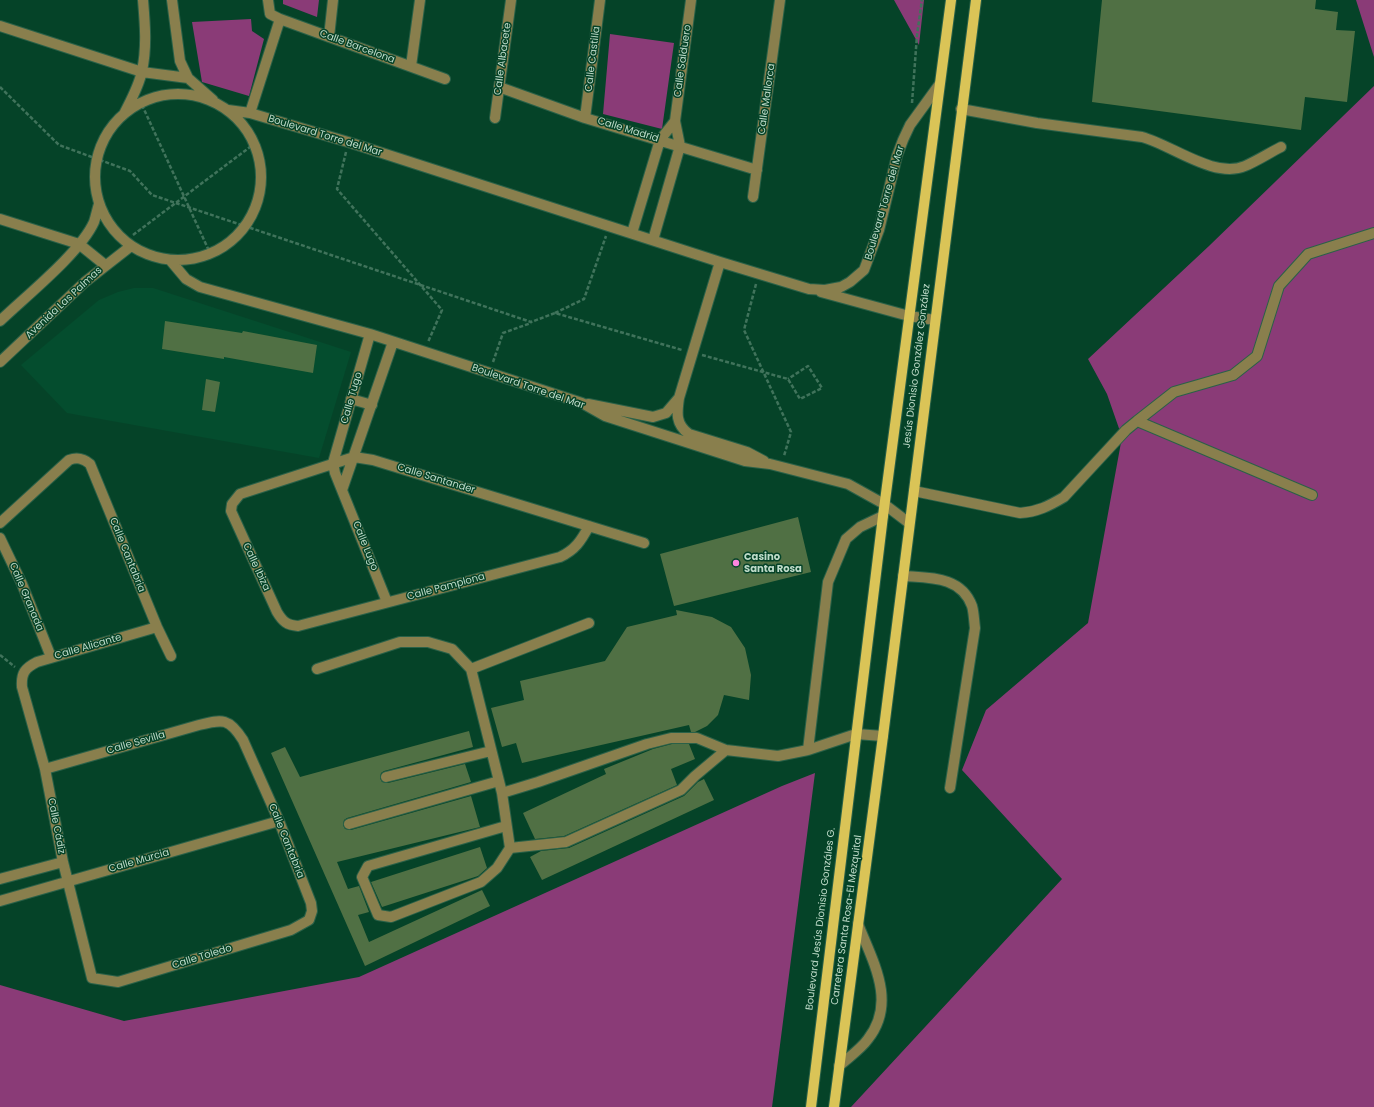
<!DOCTYPE html>
<html>
<head>
<meta charset="utf-8">
<style>
  body { margin:0 }
  canvas { display:block; background:#054328 }
</style>
</head>
<body>
<canvas width="1374" height="1107"></canvas>
<script>
const ctx = document.querySelector('canvas').getContext('2d');
ctx.lineJoin = 'round';
function fill(path, color) {
  ctx.fillStyle = color;
  ctx.fill(path, 'evenodd');
}
function stroke(path, color, width, dash) {
  ctx.strokeStyle = color;
  ctx.lineWidth = width;
  ctx.lineCap = dash ? 'butt' : 'round';
  ctx.setLineDash(dash || []);
  ctx.stroke(path);
}
function drawText(font, color, halo, rows, align = 'center') {
  ctx.font = font + ' Poppins,sans-serif';
  ctx.lineWidth = 3;
  ctx.setLineDash([]);
  ctx.textBaseline = 'middle';
  ctx.strokeStyle = halo;
  ctx.fillStyle = color;
  for (const [text, x, y, turn = 0] of rows) {
    ctx.save();
    ctx.translate(x, y);
    ctx.rotate((+turn || 0) * Math.PI / 180);
    ctx.textAlign = isNaN(turn) ? turn : align;
    if (halo) ctx.strokeText(text, 0, 0);
    ctx.fillText(text, 0, 0);
    ctx.restore();
  }
}
fill(new Path2D(`
  M 134,288 L 153,288 L 351,352 L 319,458 L 67,413 L 21,365 L 99,300 L 118,292 Z`), '#044d2e');
fill(new Path2D(`
  M 283,0 L 319,0 L 317,17 L 283,4 Z
  M 894,0 L 924,0 L 919,45 Z
  M 1356,0 L 1374,0 L 1374,57 Z
  M 251,19 L 252,31 L 264,39 L 249,96 L 202,82 L 192,22 Z
  M 610,34 L 674,43 L 662,129 L 603,114 Z
  M 1374,86 L 1374,1107 L 851,1107 L 1062,879 L 962,770 L 986,710 L 1088,623 L 1122,437 L 1107,394 L 1088,359 L 1209,246 Z
  M 815,773 L 772,1107 L 0,1107 L 0,985 L 124,1021 L 359,977 L 782,786 Z`), '#8a3b77');
fill(new Path2D(`
  M 1102,0 L 1316,0 L 1315,9 L 1338,12 L 1336,30 L 1355,31 L 1347,102 L 1305,97 L 1301,130 L 1092,102 Z
  M 165,321 L 242,333 L 243,331 L 317,345 L 313,373 L 224,357 L 224,359 L 162,349 Z
  M 206,379 L 220,382 L 215,412 L 202,410 Z
  M 798,517 L 811,572 L 674,606 L 660,554 Z
  M 676,610 L 712,617 L 731,627 L 745,648 L 751,675 L 749,700 L 724,695 L 718,715 L 707,726 L 695,732 L 691,732 L 689,725 L 522,763 L 516,743 L 502,747 L 491,708 L 524,700 L 520,681 L 605,661 L 627,627 L 677,615 Z
  M 469,731 L 473,747 L 384,771 L 381,773 L 380,778 L 382,782 L 388,783 L 465,764 L 471,782 L 347,818 L 344,820 L 343,825 L 345,829 L 351,830 L 471,796 L 480,827 L 337,862 L 348,889 L 359,886 L 369,912 L 358,915 L 369,942 L 482,890 L 490,906 L 365,966 L 271,753 L 285,747 L 300,777 Z
  M 672,744 L 689,744 L 695,759 L 671,769 L 677,785 L 564,836 L 535,839 L 523,813 L 606,774 L 604,769 L 653,749 Z
  M 704,779 L 714,800 L 542,880 L 530,857 L 541,851 L 569,848 L 684,796 L 698,782 Z
  M 480,847 L 487,868 L 478,876 L 382,907 L 371,882 Z`), '#507044');
const minor = new Path2D(`
  M 172,0 L 180,61 L 188,78 L 213,100
  M 268,0 L 270,14 L 280,19 L 445,79
  M 0,26 L 142,72 L 188,78
  M 329,37 L 333,0
  M 411,66 L 420,0
  M 499,87 L 585,118 L 757,170
  M95 177a83 83 0 1 1 166 0a83 83 0 1 1-166 0Z
  M 961,109 L 1037,123 L 1142,137 C 1172,145 1214,179 1245,166 C 1257,161 1269,153 1281,147
  M 228,110 L 250,113 L 348,142 L 720,262 L 809,289 L 825,290 L 841,287 L 850,282 L 864,270 L 879,230 L 897,156 L 903,140 L 910,125 L 939,85
  M 250,113 L 280,19
  M 124,114 C 131,100 139,86 142,71 C 147,47 145,24 143,0
  M 495,118 L 511,0
  M 585,118 L 600,0
  M 753,197 L 780,0
  M 0,219 L 79,244 L 105,265
  M 632,233 L 660,140 L 675,121
  M 653,240 L 680,146 L 675,121 L 691,0
  M 170,260 L 186,279 L 200,287 L 370,334 L 582,403 L 605,416 L 745,461 L 770,464 L 848,484 L 884,504 L 909,523
  M 720,262 L 679,398 C 677,412 675,424 689,434 L 747,452 L 764,461
  M 821,292 L 909,316 L 935,320
  M 0,321 C 26,296 80,253 94,222 C 96,216 97,210 99,204
  M 370,334 L 333,463 L 335,473 L 387,602
  M 0,362 L 85,282 L 131,246
  M 351,399 L 372,405
  M 588,404 L 653,417 L 666,413 L 678,399
  M 1137,421 L 1174,392 L 1233,375 L 1257,356 L 1279,286 L 1308,254 L 1374,233
  M 342,490 L 393,342
  M 914,491 L 1020,513 C 1037,512 1049,506 1064,497 L 1126,430 L 1137,421 L 1312,495
  M 0,523 L 69,460 C 77,457 83,458 90,464 L 157,627 L 171,656
  M 589,526 C 581,541 575,550 560,557 L 298,626 C 287,625 283,622 277,612 L 231,511 L 232,504 L 240,494 L 354,457 L 373,460 L 644,543
  M 0,538 L 22,584 L 51,657
  M 903,576 C 930,578 961,576 972,606 C 974,613 974,621 975,628 L 950,788
  M 317,669 L 400,642 L 428,642 L 452,649 L 471,669 L 502,793 L 538,782 L 647,744 L 671,738 L 697,738 L 726,750 L 778,756 L 808,750 L 856,734 L 883,736
  M 471,669 L 589,623
  M 808,750 L 828,582 L 846,539 L 860,527 L 883,516
  M 45,769 L 199,725 C 223,719 229,718 243,740 L 279,821 L 311,903 L 312,911 L 309,920 L 291,930 L 118,982 L 92,978 L 63,862 L 45,769 L 22,687 C 21,673 25,668 37,662 L 157,627
  M 386,777 L 491,751
  M 502,793 L 510,848 L 566,842 L 681,790 L 695,776 L 726,750
  M 349,824 L 499,781
  M 506,826 L 368,866 L 362,877 L 378,915 L 391,917 L 481,882 L 497,868 L 510,848
  M 0,879 L 63,862
  M 0,901 L 279,821
  M 839,1066 C 849,1057 861,1049 868,1039 C 897,1002 873,962 858,924`);
const major = new Path2D(`
  M 811,1107 L 883,516 L 951,0
  M 834,1107 L 883,736 L 976,0`);
stroke(minor, '#2a6148', 12);
stroke(major, '#2a6148', 12);
stroke(new Path2D(`
  M 0,87 L 59,145 L 130,171 L 152,195 L 531,322 L 555,313 L 682,350
  M 912,103 L 917,35 L 922,0
  M 142,105 L 210,253
  M 346,152 L 337,189 L 442,310 L 428,342
  M 133,235 L 254,144
  M 756,284 L 744,330 L 791,432 L 784,456
  M 555,313 L 584,299 L 606,236
  M 702,355 L 788,379 L 800,399 L 822,388 L 808,366 L 788,379
  M 493,362 L 503,333 L 531,323
  M 0,655 L 15,667`), '#40735b', 2.5, [4, 2]);
stroke(minor, '#897f4d', 10);
stroke(major, '#dac457', 10);
for (const [x, y, r, color] of [
  [736,563,4,"#fe85df"]
]) {
  const dot = new Path2D();
  dot.arc(x, y, r, 0, 2 * Math.PI);
  ctx.fillStyle = color;
  ctx.fill(dot);
  stroke(dot, '#054328', 1.5);
}
drawText('10px', '#bfdbc9', '#054328', [
  ["Calle Barcelona",357,47,20],
  ["Calle Albacete",503,59,-82],
  ["Calle Castilla",593,59,-83],
  ["Calle Salduero",683,61,-82],
  ["Calle Mallorca",767,99,-82],
  ["Calle Madrid",628,130,17],
  ["Boulevard Torre del Mar",325,136,17],
  ["Boulevard Torre del Mar",885,203,-74],
  ["Avenida Las Palmas",64,303,-43],
  ["Jesús Dionisio González González",917,366,-83],
  ["Boulevard Torre del Mar",528,387,19],
  ["Calle Tugo",352,398,-74],
  ["Calle Santander",436,479,17],
  ["Calle Lugo",365,546,68],
  ["Calle Cantabria",127,555,68],
  ["Calle Ibiza",256,567,65],
  ["Calle Pamplona",446,587,-15],
  ["Calle Granada",26,597,67],
  ["Calle Alicante",88,647,-16],
  ["Calle Sevilla",136,743,-16],
  ["Calle Cádiz",56,826,79],
  ["Calle Cantabria",286,841,68],
  ["Calle Murcia",139,861,-16],
  ["Boulevard Jesús Dionisio Gonzáles G.",821,919,-83],
  ["Carretera Santa Rosa-El Mezquital",847,920,-82],
  ["Calle Toledo",202,957,-17]
]);
drawText('bold 10px', '#bfdbc9', '#054328', [
  ["Casino",744,557],
  ["Santa Rosa",744,569]
], 'left');
</script>
</body>
</html>
